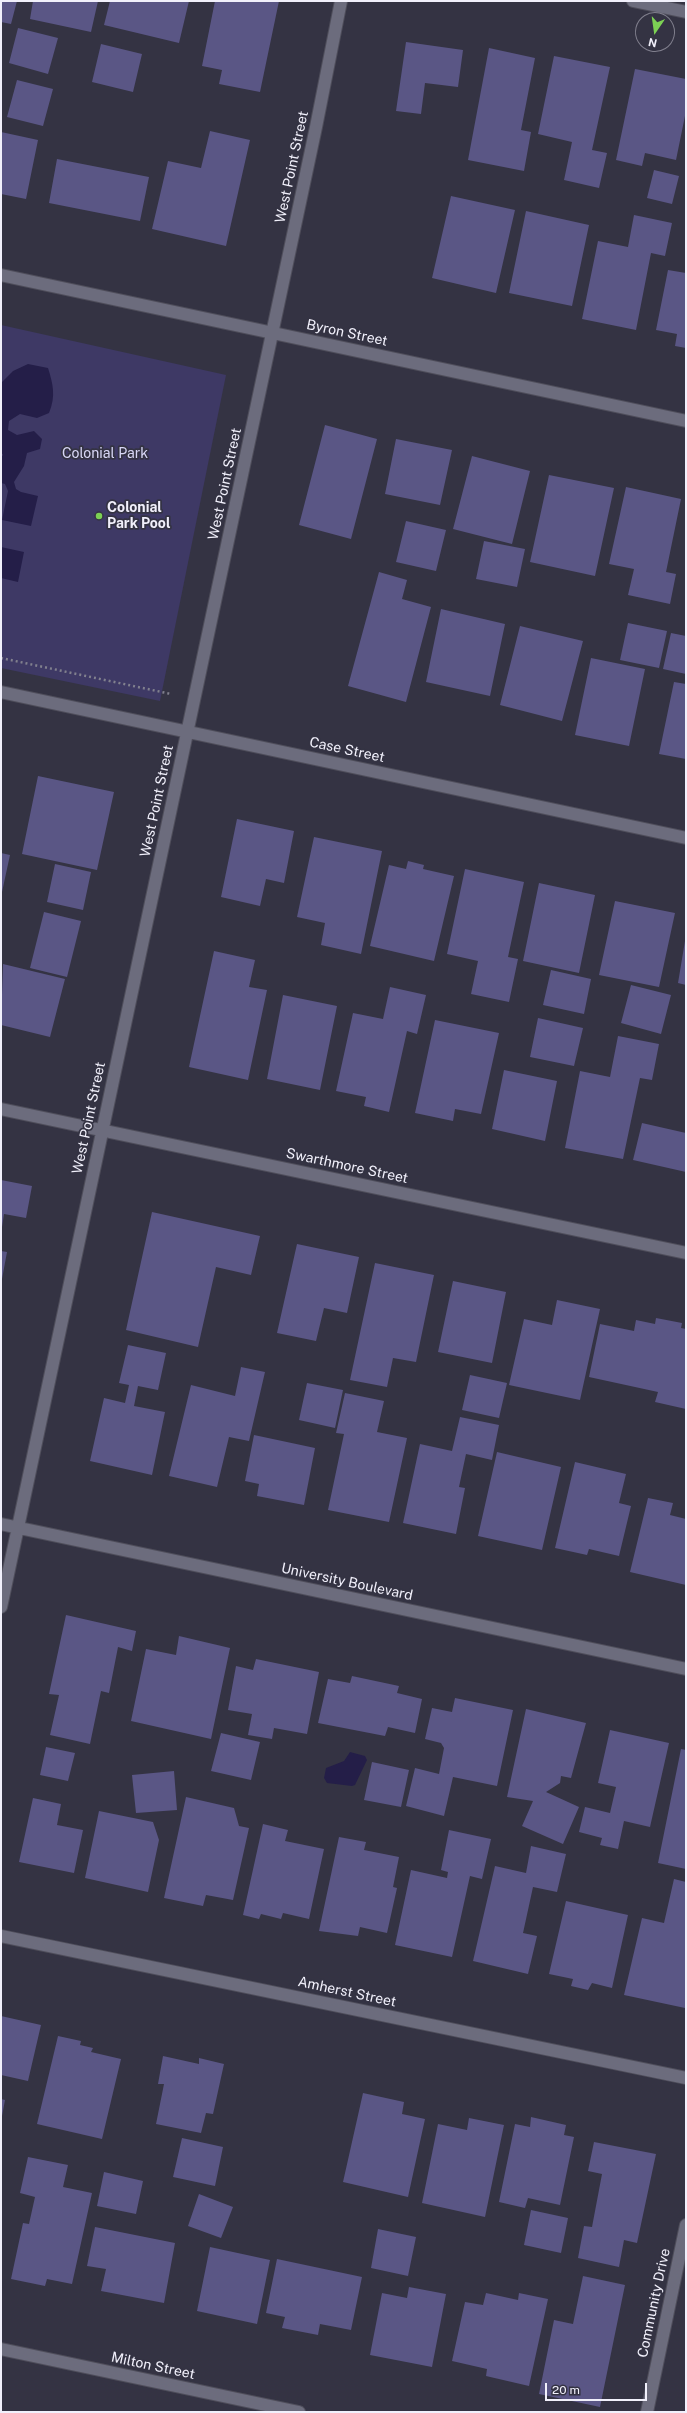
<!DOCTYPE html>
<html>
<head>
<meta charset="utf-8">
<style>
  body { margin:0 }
  #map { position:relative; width:687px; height:2413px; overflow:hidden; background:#343343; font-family:"Public Sans",sans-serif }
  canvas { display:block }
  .frame { position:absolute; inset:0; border:2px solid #f1f0fb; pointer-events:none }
  .north { position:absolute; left:635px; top:12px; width:40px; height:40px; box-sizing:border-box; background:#343343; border:1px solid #807f8d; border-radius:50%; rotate:193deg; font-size:11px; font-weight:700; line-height:16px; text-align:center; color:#f1f0fb }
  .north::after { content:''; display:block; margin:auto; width:14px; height:18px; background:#7cd154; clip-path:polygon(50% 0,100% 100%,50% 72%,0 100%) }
  .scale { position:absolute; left:545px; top:2383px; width:102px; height:18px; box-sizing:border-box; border:2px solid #f1f0fb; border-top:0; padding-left:5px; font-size:12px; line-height:14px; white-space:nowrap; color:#f1f0fb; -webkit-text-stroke:3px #343343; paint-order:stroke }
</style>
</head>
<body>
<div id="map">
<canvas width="687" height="2413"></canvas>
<div class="frame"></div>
<div class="north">N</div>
<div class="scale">20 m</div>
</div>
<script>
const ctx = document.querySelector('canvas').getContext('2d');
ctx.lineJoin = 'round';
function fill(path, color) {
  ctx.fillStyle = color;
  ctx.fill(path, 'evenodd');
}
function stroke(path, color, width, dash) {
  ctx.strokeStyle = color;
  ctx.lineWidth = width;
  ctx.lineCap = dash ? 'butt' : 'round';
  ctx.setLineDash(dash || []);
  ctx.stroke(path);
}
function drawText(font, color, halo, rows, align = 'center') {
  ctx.font = font + ' "Public Sans",sans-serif';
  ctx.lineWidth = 3.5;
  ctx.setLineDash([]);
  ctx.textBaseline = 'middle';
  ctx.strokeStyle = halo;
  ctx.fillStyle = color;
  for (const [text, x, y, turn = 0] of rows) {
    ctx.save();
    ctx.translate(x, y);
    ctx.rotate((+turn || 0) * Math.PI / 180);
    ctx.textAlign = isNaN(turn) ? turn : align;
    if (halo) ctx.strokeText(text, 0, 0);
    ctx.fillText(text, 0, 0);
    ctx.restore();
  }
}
fill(new Path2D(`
  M 1,325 L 226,375 L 160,701 L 1,668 Z`), '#3e3965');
fill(new Path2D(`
  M 28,364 L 48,368 C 53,384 56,396 49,413 L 37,418 L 20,414 L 9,421 L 8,430 L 17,435 L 34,431 L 42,439 L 40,449 L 27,453 L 24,466 L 14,482 L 16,489 L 21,492 L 38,496 L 31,526 L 2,520 L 8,491 L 5,484 L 1,483 L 1,457 L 3,455 L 1,452 L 2,382 L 13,371 Z
  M 1,547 L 24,552 L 18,582 L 1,578 Z
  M 350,1752 L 365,1756 L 367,1760 L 355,1785 L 352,1786 L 327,1783 L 324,1778 L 326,1768 L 344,1761 Z`), '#241e48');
fill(new Path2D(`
  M 1,1 L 17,1 L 11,24 L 1,22 Z
  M 33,1 L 98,1 L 91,32 L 30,19 Z
  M 110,1 L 189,1 L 179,43 L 104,25 Z
  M 215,1 L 279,1 L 260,92 L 219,84 L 222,70 L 202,66 Z
  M 18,28 L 58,38 L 48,74 L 9,63 Z
  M 406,42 L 463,50 L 458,87 L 425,83 L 421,114 L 396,111 Z
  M 101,44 L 142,54 L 133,92 L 92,82 Z
  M 489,48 L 535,58 L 521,130 L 531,132 L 524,171 L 468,160 Z
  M 554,56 L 610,67 L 592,150 L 607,153 L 599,188 L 564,180 L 572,142 L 538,134 Z
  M 635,69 L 686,79 L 686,111 L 676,160 L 645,153 L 642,166 L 616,160 Z
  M 17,80 L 53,89 L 43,126 L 7,117 Z
  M 210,131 L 250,140 L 226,246 L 152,229 L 168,161 L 201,168 Z
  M 1,132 L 38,140 L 26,199 L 1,194 Z
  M 57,159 L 149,177 L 140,221 L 49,203 Z
  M 654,170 L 679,176 L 672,204 L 647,198 Z
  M 451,196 L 515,210 L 496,293 L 432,278 Z
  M 526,211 L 589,225 L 572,306 L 509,293 Z
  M 634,215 L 672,223 L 665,256 L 651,253 L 636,330 L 582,319 L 598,241 L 628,247 Z
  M 668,270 L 686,273 L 686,348 L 675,346 L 677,334 L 656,330 Z
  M 325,425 L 377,439 L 351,539 L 299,525 Z
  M 396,439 L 452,450 L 440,505 L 385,494 Z
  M 472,456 L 530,471 L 512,544 L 453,529 Z
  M 549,475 L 614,488 L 595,576 L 530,562 Z
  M 626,487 L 681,499 L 666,572 L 676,574 L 670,604 L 628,595 L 634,569 L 609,564 Z
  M 406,521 L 446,530 L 436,571 L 396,562 Z
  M 484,541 L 525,549 L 517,587 L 476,579 Z
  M 379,572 L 407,580 L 402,599 L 431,607 L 406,702 L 348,686 Z
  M 441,609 L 505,624 L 490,696 L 426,682 Z
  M 628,623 L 667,631 L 659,668 L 620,660 Z
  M 520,626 L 583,641 L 562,721 L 500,705 Z
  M 671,633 L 686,636 L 686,674 L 663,669 Z
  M 591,658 L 645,669 L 629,746 L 575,735 Z
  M 674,682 L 686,684 L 686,759 L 659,754 Z
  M 38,776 L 114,792 L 97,870 L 22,854 Z
  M 237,819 L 294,831 L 284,883 L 266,879 L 260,906 L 221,897 Z
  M 314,837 L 382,851 L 361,954 L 321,945 L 325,923 L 297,917 Z
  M 1,853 L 10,855 L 2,892 L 1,892 Z
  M 408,861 L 424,865 L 423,869 L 454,876 L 434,961 L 370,946 L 389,865 L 406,869 Z
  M 55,864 L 91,872 L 83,910 L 47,902 Z
  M 465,869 L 524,882 L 508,957 L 518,959 L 509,1002 L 471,994 L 478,961 L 447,954 Z
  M 539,883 L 595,895 L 579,973 L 523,961 Z
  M 615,901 L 675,913 L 659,987 L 599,975 Z
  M 44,912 L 81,921 L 67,977 L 30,968 Z
  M 685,941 L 686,941 L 686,985 L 678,983 Z
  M 214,951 L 255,960 L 249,987 L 267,990 L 248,1080 L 189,1067 Z
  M 3,964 L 65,979 L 50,1037 L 1,1025 Z
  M 551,970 L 591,979 L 584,1014 L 543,1005 Z
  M 631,985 L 671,995 L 661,1034 L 621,1023 Z
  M 390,987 L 426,995 L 417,1034 L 407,1031 L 389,1112 L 364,1106 L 366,1097 L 336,1091 L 353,1013 L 383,1019 Z
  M 283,995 L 337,1006 L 320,1090 L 267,1079 Z
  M 538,1018 L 583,1028 L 574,1066 L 530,1057 Z
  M 435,1020 L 499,1033 L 481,1114 L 455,1109 L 453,1121 L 415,1113 Z
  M 618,1036 L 659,1044 L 652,1080 L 640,1078 L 623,1159 L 565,1148 L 580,1071 L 610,1077 Z
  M 504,1070 L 557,1081 L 545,1141 L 492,1129 Z
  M 642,1123 L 686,1133 L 686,1172 L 633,1160 Z
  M 1,1180 L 32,1186 L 26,1218 L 4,1214 L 2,1227 Z
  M 152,1212 L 260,1236 L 251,1275 L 216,1267 L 198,1347 L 126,1330 Z
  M 297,1244 L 359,1257 L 347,1313 L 324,1308 L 316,1341 L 277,1333 Z
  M 1,1251 L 7,1252 L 2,1279 L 1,1279 Z
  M 375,1263 L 434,1275 L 416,1362 L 393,1358 L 387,1387 L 350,1380 Z
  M 453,1281 L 506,1292 L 492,1363 L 438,1352 Z
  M 557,1300 L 600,1309 L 580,1400 L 509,1385 L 524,1319 L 552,1325 Z
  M 656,1318 L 682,1323 L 681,1328 L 686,1329 L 686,1409 L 655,1402 L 658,1392 L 589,1377 L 600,1324 L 634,1331 L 636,1320 L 655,1324 Z
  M 128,1345 L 166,1353 L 158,1390 L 138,1386 L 134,1406 L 165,1412 L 152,1475 L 90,1461 L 104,1398 L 125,1403 L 129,1385 L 119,1383 Z
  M 241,1367 L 265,1372 L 249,1441 L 229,1437 L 217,1487 L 169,1476 L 191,1385 L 235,1396 Z
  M 470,1375 L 507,1383 L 499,1418 L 462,1410 Z
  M 307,1383 L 343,1390 L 335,1428 L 299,1420 Z
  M 345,1393 L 384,1401 L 377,1432 L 407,1438 L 389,1522 L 328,1510 L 344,1434 L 336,1433 Z
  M 460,1417 L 499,1425 L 492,1460 L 466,1454 L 459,1487 L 465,1488 L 456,1534 L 403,1523 L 420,1444 L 452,1451 Z
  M 254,1435 L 315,1448 L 304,1505 L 257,1496 L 259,1484 L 245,1481 Z
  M 497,1452 L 561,1467 L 542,1550 L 478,1536 Z
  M 575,1462 L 626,1474 L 619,1503 L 631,1506 L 619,1556 L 589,1549 L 587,1555 L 555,1548 Z
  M 648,1498 L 673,1503 L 670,1515 L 686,1519 L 686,1585 L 630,1572 Z
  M 66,1615 L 136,1631 L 132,1651 L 118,1647 L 109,1693 L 101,1691 L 90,1744 L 50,1735 L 59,1695 L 49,1694 Z
  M 179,1636 L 230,1648 L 211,1739 L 131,1721 L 146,1649 L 176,1655 Z
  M 256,1659 L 319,1672 L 307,1734 L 274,1728 L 272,1739 L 248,1735 L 252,1714 L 228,1710 L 236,1666 L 253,1670 Z
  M 352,1676 L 399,1686 L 397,1693 L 422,1699 L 415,1733 L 388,1727 L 385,1736 L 318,1723 L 328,1679 L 350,1683 Z
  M 455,1698 L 513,1710 L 497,1786 L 453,1777 L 444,1816 L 406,1806 L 415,1768 L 439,1774 L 444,1748 L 441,1743 L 425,1739 L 432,1708 L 452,1712 Z
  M 526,1709 L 586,1723 L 571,1778 L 561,1776 L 560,1783 L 546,1792 L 579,1807 L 563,1844 L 522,1826 L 533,1801 L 507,1797 Z
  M 610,1730 L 669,1743 L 650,1827 L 624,1821 L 618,1849 L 600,1845 L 602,1838 L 579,1832 L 585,1807 L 610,1813 L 616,1787 L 598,1783 Z
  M 221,1733 L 260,1742 L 251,1780 L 211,1771 Z
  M 46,1747 L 75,1753 L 68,1781 L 40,1775 Z
  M 681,1749 L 686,1750 L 686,1869 L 658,1863 Z
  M 372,1762 L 409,1770 L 401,1807 L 364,1800 Z
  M 174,1771 L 177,1810 L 136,1813 L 132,1775 Z
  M 186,1797 L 234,1808 L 239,1826 L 249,1828 L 233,1900 L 206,1895 L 203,1906 L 164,1898 Z
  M 33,1798 L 61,1804 L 57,1825 L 83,1830 L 74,1873 L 19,1862 Z
  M 99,1811 L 153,1822 L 159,1840 L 148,1892 L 85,1878 Z
  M 263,1824 L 288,1830 L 285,1841 L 324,1849 L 309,1919 L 283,1913 L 281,1919 L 261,1914 L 259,1919 L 243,1915 Z
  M 449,1830 L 491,1839 L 482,1879 L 470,1876 L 452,1957 L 395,1945 L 411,1870 L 447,1878 L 448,1872 L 441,1870 Z
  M 339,1837 L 366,1842 L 364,1850 L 399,1857 L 393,1887 L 397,1888 L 387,1933 L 360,1927 L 358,1936 L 319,1931 Z
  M 531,1846 L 566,1854 L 557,1892 L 533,1887 L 523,1933 L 537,1936 L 528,1974 L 473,1961 L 495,1866 L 526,1873 Z
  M 674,1879 L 686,1882 L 685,2008 L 624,1995 L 642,1918 L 664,1923 Z
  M 566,1901 L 628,1915 L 612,1988 L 592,1983 L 588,1990 L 571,1986 L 573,1979 L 549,1974 Z
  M 1,2016 L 41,2025 L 28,2081 L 1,2075 Z
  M 58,2036 L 81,2041 L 80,2045 L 93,2048 L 91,2052 L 121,2059 L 102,2139 L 37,2124 Z
  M 163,2056 L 199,2064 L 199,2058 L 224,2064 L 213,2114 L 206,2113 L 201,2133 L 156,2124 L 164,2084 L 158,2084 Z
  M 363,2093 L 404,2102 L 402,2114 L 425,2119 L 408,2197 L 343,2182 Z
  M 1,2099 L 5,2100 L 2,2116 L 1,2116 Z
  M 531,2117 L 566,2125 L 564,2135 L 574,2137 L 560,2205 L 528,2198 L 525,2208 L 499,2202 L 515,2124 L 530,2127 Z
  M 469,2118 L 504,2125 L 485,2217 L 422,2203 L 438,2124 L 467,2130 Z
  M 182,2138 L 223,2147 L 215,2186 L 173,2177 Z
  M 594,2142 L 656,2154 L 637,2243 L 624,2240 L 619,2267 L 578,2258 L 584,2226 L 592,2227 L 602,2174 L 588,2171 Z
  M 28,2157 L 68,2165 L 63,2187 L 92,2193 L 72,2284 L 47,2279 L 45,2286 L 11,2279 L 23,2223 L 29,2224 L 35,2197 L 20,2193 Z
  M 104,2172 L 143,2181 L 136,2214 L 97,2206 Z
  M 199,2194 L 233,2207 L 221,2238 L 188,2226 Z
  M 531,2210 L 568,2218 L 561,2253 L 524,2245 Z
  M 95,2227 L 175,2243 L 164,2303 L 101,2291 L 106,2269 L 87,2266 Z
  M 378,2229 L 416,2237 L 408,2276 L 371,2268 Z
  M 210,2247 L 270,2260 L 257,2324 L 197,2311 Z
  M 277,2259 L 362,2277 L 351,2330 L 320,2324 L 318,2335 L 282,2328 L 285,2317 L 266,2313 Z
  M 583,2276 L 625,2285 L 600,2407 L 539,2394 L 554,2320 L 573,2324 Z
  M 409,2287 L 446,2294 L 432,2367 L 370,2355 L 382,2293 L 407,2298 Z
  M 486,2293 L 518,2300 L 519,2293 L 548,2299 L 529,2386 L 486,2376 L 487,2369 L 452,2361 L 465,2302 L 483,2305 Z`), '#5a5685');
const street = new Path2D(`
  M 633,1 L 686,12
  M 1,275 L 686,421
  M 1,692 L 686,838
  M 1,1109 L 686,1253
  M 1,1524 L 686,1669
  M 1,1607 L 316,127 L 341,1
  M 1,1936 L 686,2078
  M 1,2349 L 299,2412
  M 647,2412 L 686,2225`);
stroke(street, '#4f4e5b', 14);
stroke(new Path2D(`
  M 1,658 L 171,694`), '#81808e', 2.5, [2, 3]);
stroke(street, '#6c6c7d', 12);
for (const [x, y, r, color] of [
  [99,516,4,"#7cd154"]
]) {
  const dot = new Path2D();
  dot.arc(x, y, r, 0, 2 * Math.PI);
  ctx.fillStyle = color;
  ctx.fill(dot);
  stroke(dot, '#343343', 1.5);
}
drawText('14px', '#f1f0fb', '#343343', [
  ["West Point Street",292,167,-78],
  ["Byron Street",347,333,12],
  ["West Point Street",225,484,-78],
  ["Case Street",347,750,12],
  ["West Point Street",157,801,-78],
  ["West Point Street",89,1118,-78],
  ["Swarthmore Street",347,1166,12],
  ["University Boulevard",347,1582,12],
  ["Amherst Street",347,1992,12],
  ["Community Drive",654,2303,-78],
  ["Milton Street",153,2366,12]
]);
drawText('14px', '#d8d7f6', '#343343', [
  ["Colonial Park",105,454]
]);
drawText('bold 14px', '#f1f0fb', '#343343', [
  ["Colonial",107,508],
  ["Park Pool",107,524]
], 'left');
</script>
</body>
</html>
